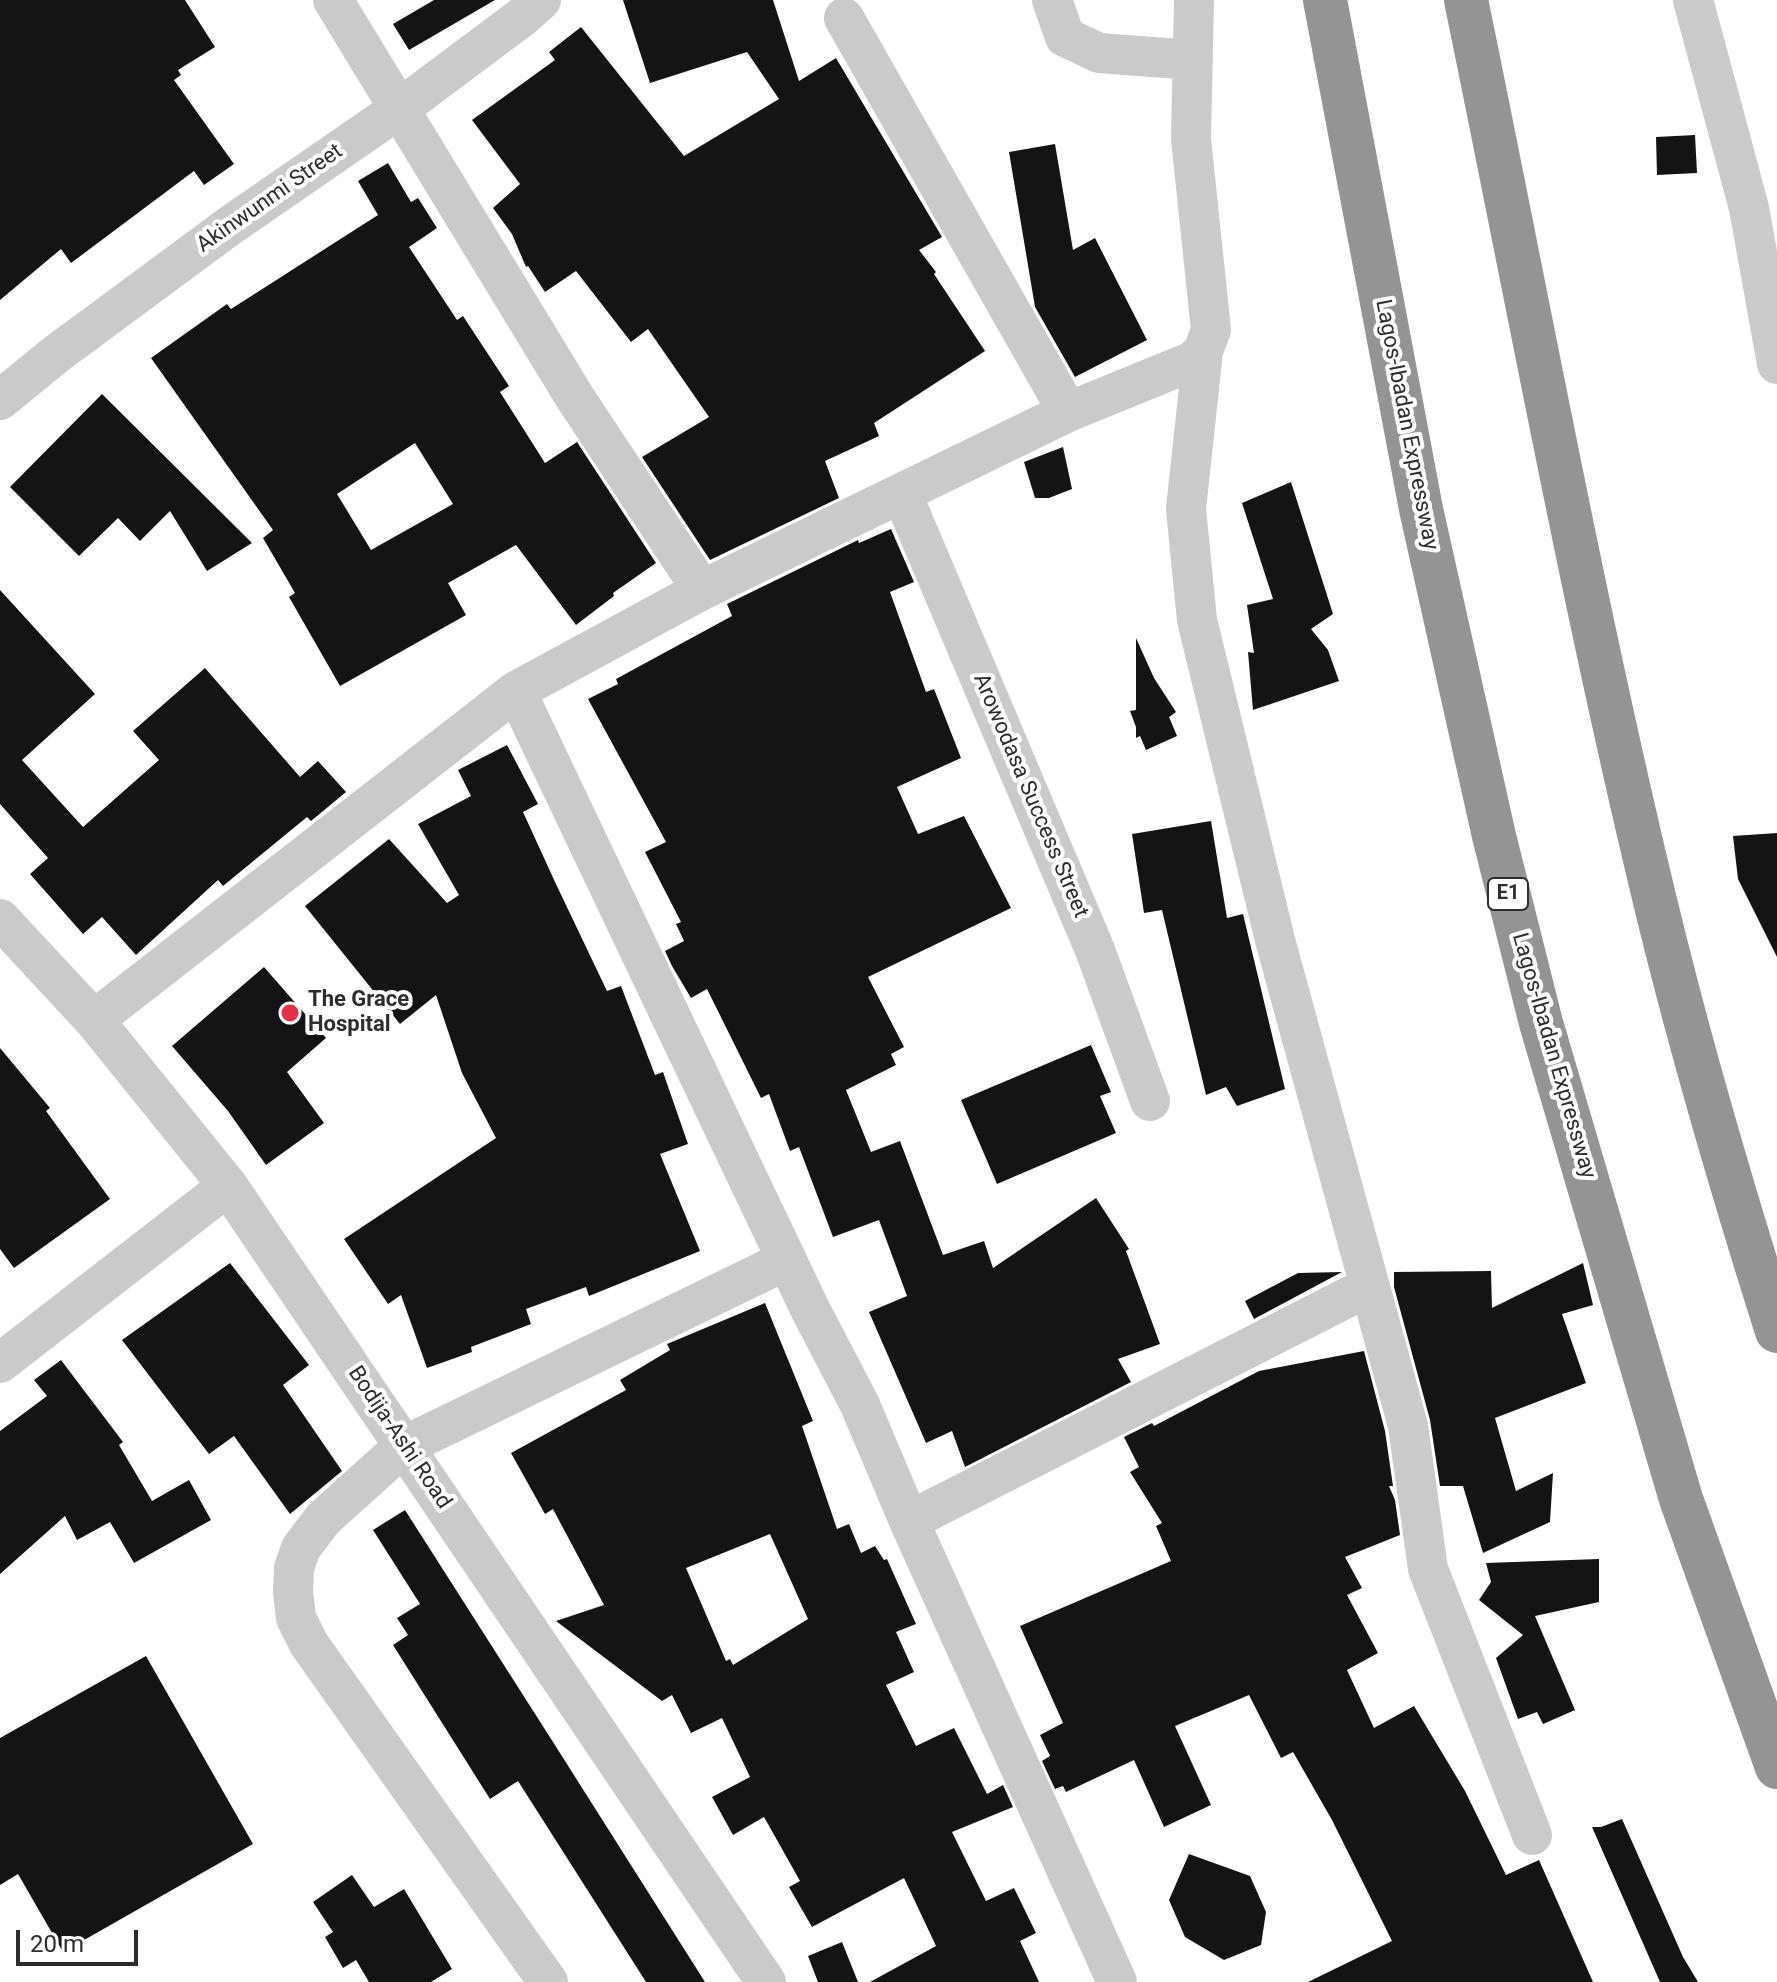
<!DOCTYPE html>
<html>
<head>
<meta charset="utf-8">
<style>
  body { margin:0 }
  #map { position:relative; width:1777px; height:1982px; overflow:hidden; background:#fff; font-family:Roboto,sans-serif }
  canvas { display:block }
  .scale { position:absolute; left:16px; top:1930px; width:122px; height:36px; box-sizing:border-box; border:4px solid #2d2d2d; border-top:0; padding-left:10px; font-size:24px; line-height:28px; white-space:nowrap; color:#2d2d2d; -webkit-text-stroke:6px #fff; paint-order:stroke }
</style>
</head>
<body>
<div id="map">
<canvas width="1777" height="1982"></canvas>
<div class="scale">20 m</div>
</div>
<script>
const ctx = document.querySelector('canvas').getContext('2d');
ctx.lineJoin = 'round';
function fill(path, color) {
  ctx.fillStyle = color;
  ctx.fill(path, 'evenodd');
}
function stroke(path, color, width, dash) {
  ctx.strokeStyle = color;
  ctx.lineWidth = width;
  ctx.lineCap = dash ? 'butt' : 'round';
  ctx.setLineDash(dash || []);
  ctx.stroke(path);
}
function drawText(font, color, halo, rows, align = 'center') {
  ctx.font = font + ' Roboto,sans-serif';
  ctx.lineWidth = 8;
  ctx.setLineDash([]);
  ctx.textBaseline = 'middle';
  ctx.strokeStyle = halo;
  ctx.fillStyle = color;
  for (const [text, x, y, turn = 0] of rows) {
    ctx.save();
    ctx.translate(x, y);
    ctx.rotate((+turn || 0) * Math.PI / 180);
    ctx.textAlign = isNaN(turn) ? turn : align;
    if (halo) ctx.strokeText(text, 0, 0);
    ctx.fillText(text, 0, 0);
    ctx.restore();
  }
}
fill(new Path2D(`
  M 0,0 L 185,0 L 215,47 L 178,70 L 181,75 L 174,80 L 234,164 L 204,185 L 194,171 L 71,263 L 61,249 L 0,300 Z
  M 434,0 L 495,0 L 409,50 L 393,24 Z
  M 623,0 L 773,0 L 799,81 L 836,58 L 942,237 L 919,250 L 936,272 L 934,274 L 985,351 L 874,423 L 879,436 L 825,461 L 839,498 L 710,560 L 642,457 L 709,417 L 648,329 L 631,342 L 576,271 L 545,292 L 528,266 L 526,267 L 512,234 L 493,208 L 520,184 L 472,120 L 555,60 L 549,52 L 581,27 L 684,156 L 779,99 L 747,52 L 650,83 Z
  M 1695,135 L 1697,173 L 1657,175 L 1656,137 Z
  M 1055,144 L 1073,250 L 1095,238 L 1147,340 L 1075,377 L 1035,307 L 1009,152 Z
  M 388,163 L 411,202 L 418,198 L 437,228 L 409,247 L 457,320 L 463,316 L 509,386 L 500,392 L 545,463 L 577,442 L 656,563 L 613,593 L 614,596 L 576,625 L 516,545 L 448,583 L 466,615 L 340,686 L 289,597 L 295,593 L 263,538 L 273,530 L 151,358 L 227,304 L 231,309 L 378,215 L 358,181 ZM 415,443 L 453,504 L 371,550 L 337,494 Z
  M 102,394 L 252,543 L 207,571 L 170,511 L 140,541 L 118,518 L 79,556 L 10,487 Z
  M 1063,447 L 1072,489 L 1049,498 L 1035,498 L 1024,462 Z
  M 1291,482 L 1333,614 L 1311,629 L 1328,650 L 1339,681 L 1253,710 L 1248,652 L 1254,653 L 1247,605 L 1273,599 L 1242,503 Z
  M 891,529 L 914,582 L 890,592 L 926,692 L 934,689 L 961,758 L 897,787 L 918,834 L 964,816 L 1011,908 L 868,977 L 904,1047 L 891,1054 L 896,1065 L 846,1090 L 871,1152 L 900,1141 L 943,1255 L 984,1241 L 993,1268 L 1096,1198 L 1129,1249 L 1126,1251 L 1160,1344 L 1118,1359 L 1131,1382 L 965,1467 L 952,1431 L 926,1443 L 869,1312 L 907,1296 L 879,1220 L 833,1237 L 799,1147 L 790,1151 L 769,1094 L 761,1098 L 707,989 L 691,998 L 672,966 L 665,951 L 684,941 L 676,924 L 681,922 L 645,852 L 666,842 L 588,699 L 618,684 L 616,679 L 732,616 L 727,604 L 858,540 L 859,543 Z
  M 0,590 L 95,694 L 22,760 L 83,827 L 159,760 L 133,731 L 205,668 L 300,777 L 318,761 L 346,792 L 311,821 L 307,817 L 223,886 L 218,880 L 136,955 L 102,917 L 83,934 L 30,874 L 48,858 L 0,804 Z
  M 1136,638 L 1154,678 L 1176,712 L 1169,717 L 1177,736 L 1146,750 L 1140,736 L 1136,738 L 1136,727 L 1130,711 L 1136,710 Z
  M 507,745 L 538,804 L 523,812 L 555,882 L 607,991 L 621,986 L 655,1075 L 663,1072 L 688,1144 L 660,1154 L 700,1251 L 589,1296 L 586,1287 L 526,1309 L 531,1324 L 471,1347 L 472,1352 L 427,1368 L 401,1295 L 388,1304 L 344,1239 L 496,1138 L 462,1073 L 436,995 L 400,1024 L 305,906 L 389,839 L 447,903 L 459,895 L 418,824 L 471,796 L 458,770 Z
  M 1211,821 L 1227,918 L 1243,914 L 1285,1089 L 1237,1106 L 1226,1087 L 1206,1095 L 1162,910 L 1144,913 L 1132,834 Z
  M 1777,833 L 1777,957 L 1738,879 L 1733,836 Z
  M 264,967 L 326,1038 L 287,1072 L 324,1123 L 266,1165 L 228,1111 L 172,1046 Z
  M 1091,1045 L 1111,1092 L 1100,1096 L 1116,1133 L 997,1184 L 961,1100 Z
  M 0,1048 L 50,1108 L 46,1111 L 110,1199 L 14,1268 L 0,1249 Z
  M 230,1263 L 309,1365 L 283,1385 L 342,1471 L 290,1514 L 234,1436 L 209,1454 L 122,1340 Z
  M 1583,1263 L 1593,1305 L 1562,1314 L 1586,1383 L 1495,1418 L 1516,1491 L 1553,1473 L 1550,1522 L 1483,1553 L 1463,1486 L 1440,1486 L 1430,1420 L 1394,1287 L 1394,1272 L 1491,1271 L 1492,1308 Z
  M 1342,1272 L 1254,1319 L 1245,1301 L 1298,1273 Z
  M 765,1303 L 813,1421 L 802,1426 L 837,1529 L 849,1524 L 861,1553 L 875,1546 L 884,1560 L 887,1559 L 916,1624 L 896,1632 L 914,1672 L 886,1685 L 916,1746 L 954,1728 L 987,1794 L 1003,1785 L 1013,1807 L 952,1832 L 986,1901 L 1014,1888 L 1036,1933 L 1020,1941 L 1039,1982 L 870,1982 L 936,1946 L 904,1878 L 812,1927 L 789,1887 L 800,1881 L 764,1817 L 733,1835 L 712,1797 L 750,1777 L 722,1718 L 691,1733 L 672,1695 L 662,1701 L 556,1621 L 604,1605 L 553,1509 L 545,1514 L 511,1453 L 626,1390 L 620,1380 L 670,1350 L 667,1344 ZM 770,1534 L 808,1619 L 733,1665 L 730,1659 L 726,1661 L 686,1568 Z
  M 1364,1351 L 1385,1431 L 1393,1486 L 1389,1486 L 1395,1500 L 1400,1535 L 1345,1557 L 1362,1588 L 1347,1595 L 1378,1653 L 1347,1670 L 1374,1728 L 1414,1706 L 1465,1791 L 1506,1875 L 1539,1860 L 1593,1982 L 1308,1982 L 1392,1941 L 1332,1820 L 1293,1752 L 1281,1758 L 1249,1695 L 1175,1726 L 1211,1805 L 1164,1827 L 1134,1760 L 1066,1792 L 1063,1786 L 1055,1789 L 1042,1761 L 1050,1756 L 1040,1735 L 1063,1723 L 1020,1626 L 1171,1561 L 1156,1526 L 1162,1523 L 1130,1472 L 1139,1467 L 1124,1437 L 1152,1423 L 1154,1426 L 1259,1371 Z
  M 61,1360 L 123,1442 L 119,1445 L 152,1501 L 189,1480 L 211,1520 L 134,1563 L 110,1522 L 77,1540 L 65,1516 L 0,1574 L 0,1431 L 47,1396 L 34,1380 Z
  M 405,1510 L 553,1742 L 705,1982 L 646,1982 L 518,1781 L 490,1799 L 393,1645 L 408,1635 L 397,1618 L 420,1604 L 373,1530 Z
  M 1599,1559 L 1599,1602 L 1535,1616 L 1575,1710 L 1543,1724 L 1537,1712 L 1518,1719 L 1496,1658 L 1523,1635 L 1479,1600 L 1491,1582 L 1486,1563 Z
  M 146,1656 L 253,1844 L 63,1952 L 18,1874 L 0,1885 L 0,1738 Z
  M 1622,1819 L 1683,1957 L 1698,1982 L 1660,1982 L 1592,1827 L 1601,1827 Z
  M 1189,1854 L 1250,1876 L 1266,1912 L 1261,1945 L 1224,1960 L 1185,1937 L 1169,1900 Z
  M 352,1875 L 374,1907 L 404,1889 L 452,1969 L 431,1982 L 369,1982 L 356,1960 L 343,1968 L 325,1937 L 333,1932 L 313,1902 Z
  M 842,1942 L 858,1982 L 818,1982 L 808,1956 Z`), '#141414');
stroke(new Path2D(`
  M 333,0 L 574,396 L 702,590
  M 1052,0 L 1065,37 L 1099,53 L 1193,60
  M 1194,0 L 1191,139 L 1211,330 L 1203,351 L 1186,509 L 1197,620 L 1275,940 L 1408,1426 L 1428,1569 L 1532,1835
  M 1693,0 L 1749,208 L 1777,364
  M 844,18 L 1068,412
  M 0,400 L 55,355 L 228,227 L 399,109 L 522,17 L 541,0
  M 902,494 L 1095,950 L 1150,1101
  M 516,691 L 810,1309 L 860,1405 L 909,1521 L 1117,1982
  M 0,919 L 94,1020 L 228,1186 L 766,1982
  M 94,1020 L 516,691 L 702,590 L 1068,412 L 1193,361 L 1203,351
  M 0,1363 L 228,1186
  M 909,1521 L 1370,1286
  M 548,1982 L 309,1644 L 296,1618 L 293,1591 L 294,1568 L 301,1548 L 323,1519 L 404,1446 L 787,1260`), '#cacaca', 40);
stroke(new Path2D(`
  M 1325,0 L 1421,509 L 1494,836 L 1541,1023 L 1681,1499 L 1777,1767
  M 1466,0 C 1528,301 1583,603 1655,901 C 1690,1046 1732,1189 1777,1331`), '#949494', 44);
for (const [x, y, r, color] of [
  [290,1013,10,"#e52e44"]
]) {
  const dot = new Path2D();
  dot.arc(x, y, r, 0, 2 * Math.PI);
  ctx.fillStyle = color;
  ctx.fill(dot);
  stroke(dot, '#fff', 3);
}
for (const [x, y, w] of [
  [1508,894,40]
]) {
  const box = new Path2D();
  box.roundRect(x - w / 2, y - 16, w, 32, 6);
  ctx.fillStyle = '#fff';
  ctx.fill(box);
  stroke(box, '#2d2d2d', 2);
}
drawText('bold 20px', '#2d2d2d', null, [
  ["E1",1508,894]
]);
drawText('22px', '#2d2d2d', '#fff', [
  ["Akinwunmi Street",270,199,-35],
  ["Lagos-Ibadan Expressway",1406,425,79],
  ["Arowodasa Success Street",1030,796,67],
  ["Lagos-Ibadan Expressway",1553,1056,74],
  ["Bodija-Ashi Road",399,1438,56]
]);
drawText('bold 22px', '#2d2d2d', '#fff', [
  ["The Grace",308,1000],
  ["Hospital",308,1025]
], 'left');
</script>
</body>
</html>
